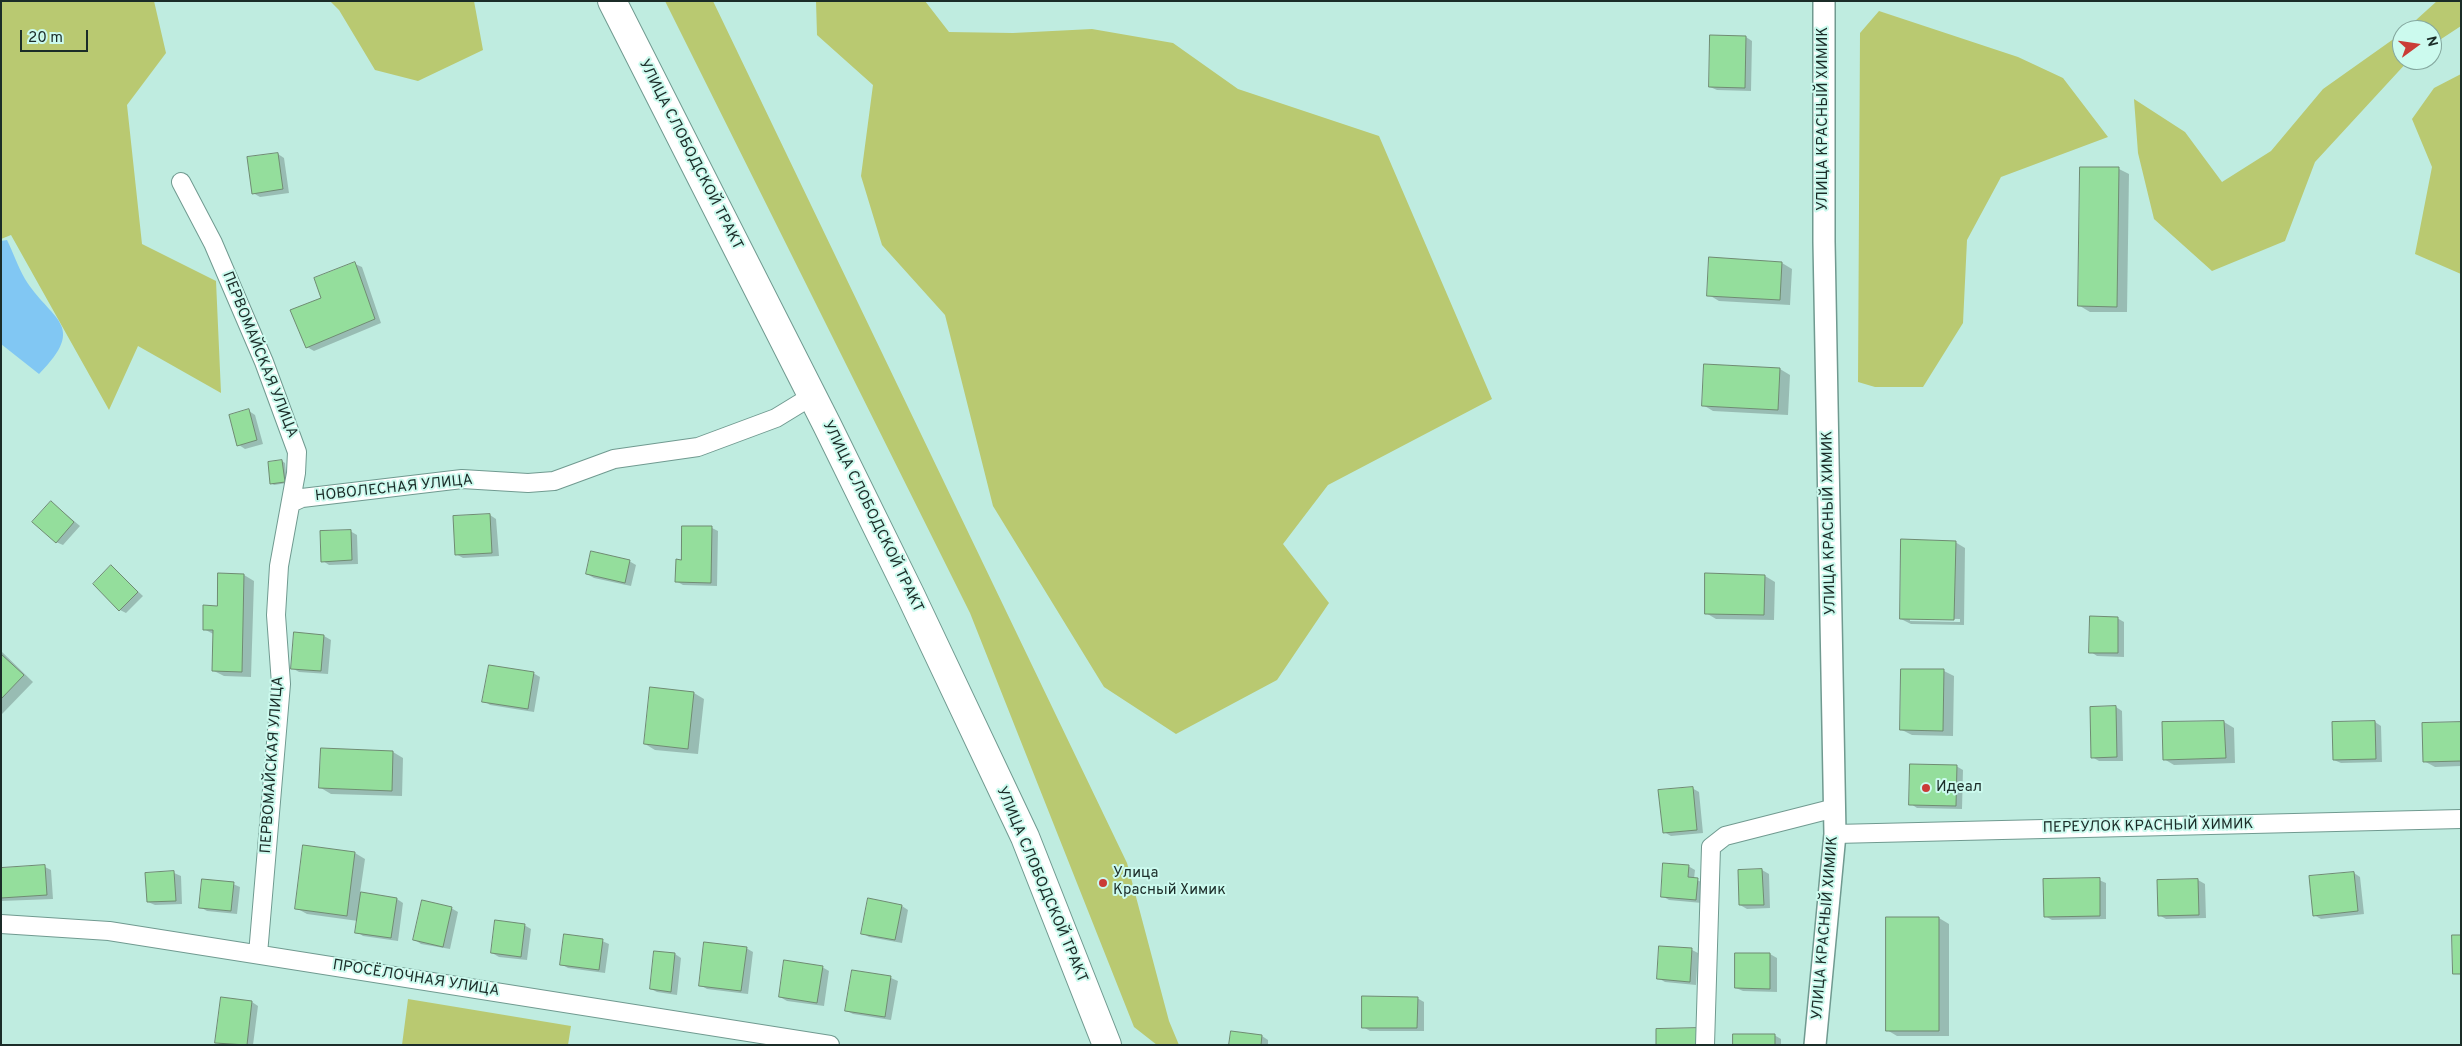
<!DOCTYPE html>
<html>
<head>
<meta charset="utf-8">
<style>
  body { margin:0 }
  #map { position:relative; width:2462px; height:1046px; overflow:hidden; background:#bfece0; font-family:Overpass,sans-serif }
  canvas { display:block }
  .frame { position:absolute; inset:0; border:2px solid #1b2c28; pointer-events:none }
  .north { position:absolute; left:2392px; top:20px; width:50px; height:50px; box-sizing:border-box; background:#ccfaee; border:1px solid #85a89f; border-radius:50%; rotate:76deg; font-size:14px; font-weight:700; line-height:20px; text-align:center; color:#1b2c28 }
  .north::after { content:''; display:block; margin:auto; width:18px; height:22px; background:#ca3c36; clip-path:polygon(50% 0,100% 100%,50% 72%,0 100%) }
  .scale { position:absolute; left:20px; top:30px; width:68px; height:22px; box-sizing:border-box; border:2px solid #1b2c28; border-top:0; padding-left:6px; font-size:15px; line-height:18px; white-space:nowrap; color:#1b2c28; -webkit-text-stroke:4px #ccfaee; paint-order:stroke }
</style>
</head>
<body>
<div id="map">
<canvas width="2462" height="1046"></canvas>
<div class="frame"></div>
<div class="north">N</div>
<div class="scale">20 m</div>
</div>
<script>
const ctx = document.querySelector('canvas').getContext('2d');
ctx.lineJoin = 'round';
function fill(path, color) {
  ctx.fillStyle = color;
  ctx.fill(path, 'evenodd');
}
function stroke(path, color, width, dash) {
  ctx.strokeStyle = color;
  ctx.lineWidth = width;
  ctx.lineCap = dash ? 'butt' : 'round';
  ctx.setLineDash(dash || []);
  ctx.stroke(path);
}
function drawText(font, color, halo, rows, align = 'center') {
  ctx.font = font + ' Overpass,sans-serif';
  ctx.lineWidth = 4;
  ctx.setLineDash([]);
  ctx.textBaseline = 'middle';
  ctx.strokeStyle = halo;
  ctx.fillStyle = color;
  for (const [text, x, y, turn = 0] of rows) {
    ctx.save();
    ctx.translate(x, y);
    ctx.rotate((+turn || 0) * Math.PI / 180);
    ctx.textAlign = isNaN(turn) ? turn : align;
    if (halo) ctx.strokeText(text, 0, 0);
    ctx.fillText(text, 0, 0);
    ctx.restore();
  }
}
fill(new Path2D(`
  M 1,1 L 154,1 L 166,53 L 127,105 L 142,244 L 216,281 L 221,393 L 138,346 L 109,410 L 11,235 L 1,239 Z
  M 330,1 L 474,1 L 483,50 L 418,81 L 375,70 L 339,10 Z
  M 665,1 L 713,1 L 1127,863 L 1169,1021 L 1179,1045 L 1157,1045 L 1134,1027 L 970,613 Z
  M 816,1 L 925,1 L 949,32 L 1013,33 L 1092,29 L 1173,43 L 1238,89 L 1379,136 L 1492,399 L 1328,485 L 1283,544 L 1329,603 L 1277,680 L 1176,734 L 1104,687 L 993,506 L 945,315 L 882,245 L 861,176 L 873,85 L 817,35 Z
  M 2437,1 L 2461,1 L 2461,26 L 2432,45 L 2432,30 L 2405,30 Z
  M 1879,11 L 2018,57 L 2063,78 L 2108,137 L 2001,177 L 1967,240 L 1963,323 L 1923,387 L 1875,387 L 1858,382 L 1860,33 Z
  M 2402,33 L 2402,60 L 2409,60 L 2315,162 L 2285,241 L 2212,271 L 2154,219 L 2138,153 L 2134,99 L 2185,132 L 2222,182 L 2271,151 L 2323,89 Z
  M 2461,74 L 2461,274 L 2415,254 L 2432,167 L 2412,119 L 2434,88 Z
  M 408,999 L 571,1026 L 568,1045 L 402,1045 Z`), '#b9c971');
fill(new Path2D(`
  M 7,240 C 13,252 18,267 25,279 C 50,320 89,324 39,374 L 1,344 L 1,241 Z`), '#81c7f3');
fill(new Path2D(`
  M 1746,37 L 1752,41 L 1751,91 L 1717,90 L 1710,87 Z
  M 278,154 L 284,158 L 289,193 L 260,197 L 253,193 Z
  M 2119,169 L 2129,174 L 2127,312 L 2090,312 L 2080,306 Z
  M 1782,263 L 1792,269 L 1790,305 L 1719,301 L 1709,295 Z
  M 355,264 L 362,267 L 381,323 L 314,351 L 307,347 Z
  M 1780,369 L 1790,375 L 1788,415 L 1713,411 L 1703,405 Z
  M 249,411 L 255,415 L 263,444 L 245,449 L 239,445 Z
  M 282,461 L 285,463 L 287,483 L 274,485 L 271,483 Z
  M 51,502 L 80,526 L 63,545 L 56,542 Z
  M 490,515 L 496,519 L 499,556 L 463,558 L 456,554 Z
  M 712,528 L 718,531 L 717,586 L 683,585 L 676,581 Z
  M 350,531 L 357,535 L 358,564 L 329,565 L 323,561 Z
  M 1955,542 L 1965,548 L 1964,625 L 1911,624 L 1901,619 ZM 1910,618 L 1960,619 L 1960,622 L 1910,621 Z
  M 629,561 L 636,565 L 631,586 L 594,578 L 587,574 Z
  M 111,567 L 143,596 L 126,613 L 120,610 Z
  M 219,575 L 244,575 L 254,581 L 251,677 L 224,676 L 214,671 L 215,635 L 204,629 L 218,607 Z
  M 1765,576 L 1775,582 L 1774,620 L 1716,619 L 1706,613 Z
  M 2117,618 L 2124,622 L 2124,657 L 2097,656 L 2091,652 Z
  M 295,634 L 324,636 L 331,640 L 328,674 L 299,672 L 292,668 Z
  M 1,651 L 33,682 L 2,714 L 1,713 Z
  M 1902,670 L 1944,671 L 1954,676 L 1953,736 L 1912,735 L 1902,730 Z
  M 533,673 L 540,677 L 534,712 L 490,705 L 484,701 Z
  M 694,693 L 704,699 L 698,754 L 655,750 L 645,744 Z
  M 2116,707 L 2122,711 L 2123,761 L 2099,761 L 2092,757 Z
  M 2224,722 L 2234,728 L 2235,763 L 2174,765 L 2164,759 L 2163,724 Z
  M 2375,722 L 2381,726 L 2382,762 L 2341,763 L 2334,760 Z
  M 2461,724 L 2461,766 L 2435,767 L 2424,761 Z
  M 393,752 L 403,758 L 402,796 L 331,794 L 321,788 Z
  M 1956,766 L 1963,770 L 1962,809 L 1917,808 L 1911,804 Z
  M 1692,788 L 1699,792 L 1703,833 L 1671,836 L 1664,832 Z
  M 355,853 L 365,859 L 360,893 L 397,899 L 403,903 L 398,941 L 363,936 L 357,932 L 358,921 L 307,914 L 296,908 Z
  M 1688,866 L 1695,870 L 1694,879 L 1704,883 L 1702,903 L 1669,900 L 1662,896 Z
  M 45,867 L 51,870 L 53,899 L 1,901 L 1,869 Z
  M 1762,870 L 1769,874 L 1770,908 L 1747,909 L 1740,905 L 1739,871 Z
  M 174,873 L 181,876 L 182,904 L 155,905 L 148,902 Z
  M 2354,873 L 2360,877 L 2364,914 L 2321,919 L 2314,915 Z
  M 2099,880 L 2106,883 L 2106,919 L 2052,920 L 2045,916 Z
  M 2198,880 L 2205,884 L 2206,918 L 2166,919 L 2159,915 L 2159,881 Z
  M 233,884 L 240,887 L 237,914 L 207,911 L 200,907 Z
  M 902,906 L 908,910 L 902,943 L 869,937 L 862,933 Z
  M 451,908 L 458,912 L 450,949 L 421,944 L 415,940 Z
  M 1939,918 L 1949,924 L 1949,1036 L 1897,1036 L 1887,1030 Z
  M 524,925 L 531,929 L 527,960 L 499,957 L 492,953 Z
  M 602,941 L 609,944 L 605,973 L 568,968 L 561,964 Z
  M 746,948 L 753,952 L 748,994 L 707,989 L 700,985 Z
  M 1692,950 L 1698,953 L 1696,985 L 1665,982 L 1658,978 Z
  M 675,954 L 681,958 L 677,995 L 657,992 L 651,989 Z
  M 1736,954 L 1770,954 L 1777,958 L 1777,992 L 1743,991 L 1736,988 Z
  M 822,967 L 829,971 L 824,1006 L 787,1001 L 780,997 Z
  M 853,972 L 891,978 L 898,981 L 891,1020 L 853,1014 L 847,1011 Z
  M 1417,998 L 1424,1002 L 1424,1031 L 1370,1031 L 1363,1027 Z
  M 252,1002 L 258,1006 L 253,1045 L 221,1045 L 217,1042 Z
  M 1232,1032 L 1262,1036 L 1268,1040 L 1268,1045 L 1231,1045 Z
  M 1774,1035 L 1781,1039 L 1781,1045 L 1734,1045 Z`), '#0003');
const building = new Path2D(`
  M 1710,35 L 1746,36 L 1745,88 L 1709,87 Z
  M 278,153 L 283,189 L 252,194 L 247,157 Z
  M 2080,167 L 2119,167 L 2117,307 L 2078,306 Z
  M 1709,257 L 1782,262 L 1780,300 L 1707,296 Z
  M 355,262 L 375,319 L 306,348 L 290,310 L 321,298 L 314,278 Z
  M 1704,364 L 1780,368 L 1778,410 L 1702,406 Z
  M 249,409 L 257,440 L 237,446 L 229,415 Z
  M 282,460 L 285,482 L 270,484 L 268,462 Z
  M 51,501 L 74,522 L 56,543 L 32,522 Z
  M 490,514 L 492,553 L 455,555 L 453,516 Z
  M 682,526 L 712,526 L 711,583 L 675,582 L 676,559 L 681,560 Z
  M 351,530 L 352,560 L 321,562 L 320,531 Z
  M 1901,539 L 1956,541 L 1954,620 L 1900,619 Z
  M 591,551 L 630,560 L 625,583 L 586,574 Z
  M 111,565 L 138,592 L 119,611 L 93,584 Z
  M 218,573 L 244,574 L 242,672 L 212,671 L 213,630 L 203,630 L 203,605 L 217,606 Z
  M 1705,573 L 1765,575 L 1764,615 L 1705,614 Z
  M 2090,616 L 2118,617 L 2118,653 L 2089,653 Z
  M 294,632 L 324,635 L 321,671 L 291,669 Z
  M 1,654 L 24,675 L 1,699 Z
  M 489,665 L 534,672 L 528,709 L 482,702 Z
  M 1901,669 L 1944,669 L 1943,731 L 1900,730 Z
  M 650,687 L 694,692 L 688,749 L 644,744 Z
  M 2116,706 L 2117,757 L 2091,758 L 2090,707 Z
  M 2224,721 L 2226,758 L 2163,760 L 2162,722 Z
  M 2375,721 L 2376,759 L 2333,760 L 2332,722 Z
  M 2461,722 L 2461,761 L 2423,762 L 2422,723 Z
  M 321,748 L 393,751 L 392,791 L 319,788 Z
  M 1910,764 L 1957,765 L 1956,806 L 1909,805 Z
  M 1693,787 L 1697,830 L 1663,833 L 1658,790 Z
  M 303,845 L 355,852 L 347,916 L 295,909 Z
  M 1663,863 L 1689,865 L 1688,877 L 1698,878 L 1696,900 L 1661,897 Z
  M 45,865 L 47,895 L 1,898 L 1,868 Z
  M 1762,869 L 1764,905 L 1739,905 L 1738,870 Z
  M 174,871 L 176,901 L 147,902 L 145,873 Z
  M 2354,872 L 2358,911 L 2313,916 L 2309,876 Z
  M 2100,878 L 2100,916 L 2044,917 L 2043,879 Z
  M 202,879 L 234,882 L 231,911 L 199,908 Z
  M 2198,879 L 2199,915 L 2158,916 L 2157,880 Z
  M 361,892 L 397,898 L 391,938 L 355,933 Z
  M 868,898 L 902,905 L 895,940 L 861,934 Z
  M 422,900 L 452,907 L 443,947 L 413,940 Z
  M 1886,917 L 1939,917 L 1939,1031 L 1886,1031 Z
  M 495,920 L 525,924 L 521,957 L 491,953 Z
  M 564,934 L 603,939 L 599,970 L 560,965 Z
  M 2452,935 L 2461,935 L 2461,974 L 2453,974 Z
  M 704,942 L 747,947 L 741,991 L 699,986 Z
  M 1659,946 L 1692,948 L 1690,982 L 1657,979 Z
  M 654,951 L 675,953 L 671,992 L 650,989 Z
  M 1735,953 L 1770,953 L 1770,989 L 1735,988 Z
  M 784,960 L 823,966 L 817,1003 L 779,997 Z
  M 852,970 L 891,976 L 885,1017 L 845,1011 Z
  M 1362,996 L 1418,997 L 1417,1028 L 1362,1028 Z
  M 221,997 L 252,1001 L 247,1045 L 215,1043 Z
  M 1698,1028 L 1699,1045 L 1656,1045 L 1656,1029 Z
  M 1231,1031 L 1262,1035 L 1261,1045 L 1229,1045 Z
  M 1733,1034 L 1775,1034 L 1775,1045 L 1733,1045 Z`);
fill(building, '#94de9c');
stroke(building, '#6f8b72', 1);
const minor = new Path2D(`
  M 181,182 L 213,243 L 264,362 L 297,452 L 296,473 L 279,566 L 276,615 L 281,684 L 258,954
  M 291,503 L 302,498 L 462,479 L 528,483 L 554,481 L 614,459 L 698,447 L 776,418 L 812,396
  M 1835,834 L 2461,819
  M 1,924 L 109,931 L 830,1045
  M 1705,1045 L 1711,847 L 1725,836 L 1835,808`);
const tertiary = new Path2D(`
  M 1815,1045 L 1835,834 L 1824,242 L 1824,1`);
const primary = new Path2D(`
  M 612,1 L 827,425 L 910,594 L 1025,837 L 1107,1045`);
stroke(minor, '#709a90', 20);
stroke(tertiary, '#709a90', 24);
stroke(primary, '#709a90', 30);
stroke(minor, '#fff', 18);
stroke(tertiary, '#fff', 21);
stroke(primary, '#fff', 28);
for (const [x, y, r, color] of [
  [1926,788,5,"#ca3c36"],
  [1103,883,5,"#ca3c36"]
]) {
  const dot = new Path2D();
  dot.arc(x, y, r, 0, 2 * Math.PI);
  ctx.fillStyle = color;
  ctx.fill(dot);
  stroke(dot, '#ccfaee', 2);
}
drawText('15px', '#1b2c28', '#ccfaee', [
  ["УЛИЦА КРАСНЫЙ ХИМИК",1824,119,-90],
  ["УЛИЦА СЛОБОДСКОЙ ТРАКТ",690,155,63],
  ["ПЕРВОМАЙСКАЯ УЛИЦА",259,355,68],
  ["НОВОЛЕСНАЯ УЛИЦА",394,489,-6],
  ["УЛИЦА СЛОБОДСКОЙ ТРАКТ",872,517,64],
  ["УЛИЦА КРАСНЫЙ ХИМИК",1830,523,-91],
  ["ПЕРВОМАЙСКАЯ УЛИЦА",273,765,-86],
  ["ПЕРЕУЛОК КРАСНЫЙ ХИМИК",2148,827,-1],
  ["УЛИЦА СЛОБОДСКОЙ ТРАКТ",1041,885,67],
  ["УЛИЦА КРАСНЫЙ ХИМИК",1826,928,-85],
  ["ПРОСЁЛОЧНАЯ УЛИЦА",416,979,9]
]);
drawText('15px', '#1b2c28', '#ccfaee', [
  ["Идеал",1936,788],
  ["Улица",1113,874],
  ["Красный Химик",1113,891]
], 'left');
</script>
</body>
</html>
